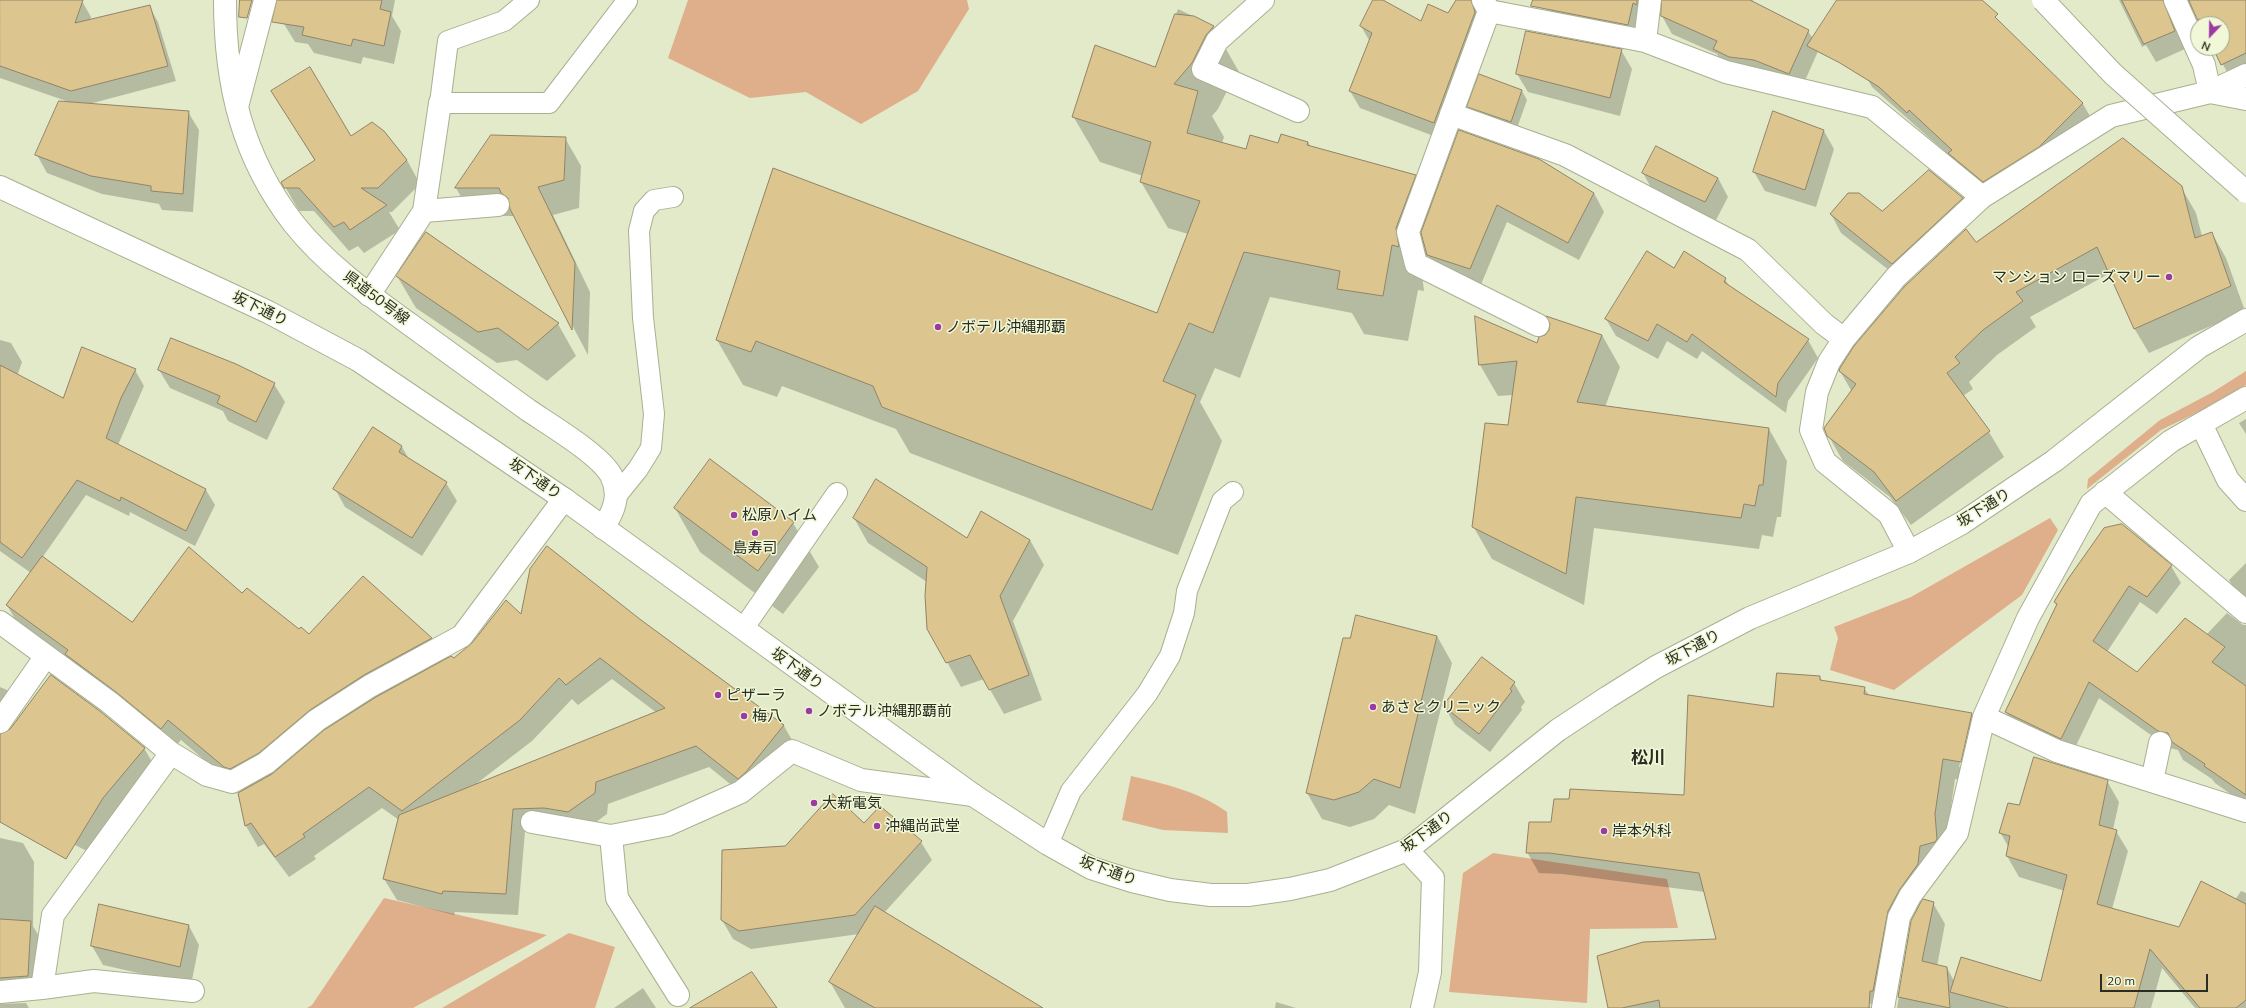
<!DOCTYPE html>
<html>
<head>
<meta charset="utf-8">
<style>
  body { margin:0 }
  #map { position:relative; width:2246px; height:1008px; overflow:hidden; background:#e3eaca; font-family:Mulish,sans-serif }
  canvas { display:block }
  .north { position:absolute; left:2190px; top:16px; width:40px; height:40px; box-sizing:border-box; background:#f0f8d7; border:1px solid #a1a78e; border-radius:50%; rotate:202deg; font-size:11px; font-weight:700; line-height:16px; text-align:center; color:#2a2d21 }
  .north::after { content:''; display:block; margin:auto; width:14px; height:18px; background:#9b3aa2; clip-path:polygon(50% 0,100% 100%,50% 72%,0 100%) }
  .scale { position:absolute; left:2100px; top:974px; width:108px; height:18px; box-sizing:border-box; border:2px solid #2a2d21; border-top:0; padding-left:5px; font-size:12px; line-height:14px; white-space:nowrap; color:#2a2d21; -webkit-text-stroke:3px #f0f8d7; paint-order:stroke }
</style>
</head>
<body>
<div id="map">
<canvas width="2246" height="1008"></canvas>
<div class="north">N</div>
<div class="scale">20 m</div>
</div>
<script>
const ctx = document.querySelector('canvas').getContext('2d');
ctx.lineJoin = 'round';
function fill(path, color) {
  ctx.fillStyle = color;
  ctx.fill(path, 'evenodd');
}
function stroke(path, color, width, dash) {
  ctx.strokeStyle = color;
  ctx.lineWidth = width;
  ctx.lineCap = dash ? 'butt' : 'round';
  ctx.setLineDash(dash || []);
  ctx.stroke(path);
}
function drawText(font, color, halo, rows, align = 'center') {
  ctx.font = font + ' Mulish,"Noto Sans JP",sans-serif';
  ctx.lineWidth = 3;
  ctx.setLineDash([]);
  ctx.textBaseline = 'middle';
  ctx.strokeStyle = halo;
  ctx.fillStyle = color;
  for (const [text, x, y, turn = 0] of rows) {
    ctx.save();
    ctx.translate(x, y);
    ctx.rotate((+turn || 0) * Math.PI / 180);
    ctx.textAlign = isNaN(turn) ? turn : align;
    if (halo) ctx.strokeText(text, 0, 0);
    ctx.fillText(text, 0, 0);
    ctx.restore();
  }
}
fill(new Path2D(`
  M 688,0 L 967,0 L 969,9 L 918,91 L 861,124 L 806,92 L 750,98 L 668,58 Z
  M 2246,371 L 2246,385 L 2225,399 L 2161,430 L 2087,489 L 2088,479 L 2160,420 L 2213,392 Z
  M 2050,518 L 2058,530 L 2022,595 L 1894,690 L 1830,670 L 1838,638 L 1834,627 L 1911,597 Z
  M 1131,776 C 1165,784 1198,791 1227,812 L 1228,833 L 1163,830 L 1122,820 Z
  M 1493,853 L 1667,879 L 1678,928 L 1590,929 L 1587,1003 L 1449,992 L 1463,873 Z
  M 384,898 L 547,935 L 413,1008 L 307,1008 L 312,1005 Z
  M 569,933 L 615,947 L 595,1008 L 442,1008 Z`), '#dfae8b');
fill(new Path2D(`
  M 0,0 L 79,0 L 82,1 L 91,17 L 90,20 L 149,6 L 158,22 L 176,81 L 89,104 L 188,112 L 199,130 L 193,212 L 162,210 L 159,204 L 102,194 L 47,173 L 37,155 L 69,102 L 0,78 Z
  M 289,0 L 395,0 L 392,16 L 401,31 L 394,64 L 363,57 L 361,64 L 314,53 L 308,44 L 295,42 L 284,24 Z
  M 1375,0 L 1381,0 L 1421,22 L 1448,15 L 1457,0 L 1498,0 L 1444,140 L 1360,108 L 1350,91 L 1370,42 L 1361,26 Z
  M 1550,0 L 1753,0 L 1752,2 L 1808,31 L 1819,49 L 1800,92 L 1725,68 L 1717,54 L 1672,34 L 1662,16 L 1662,6 L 1656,7 L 1643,32 L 1560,28 L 1549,9 Z
  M 2119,0 L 2246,0 L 2246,76 L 2233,83 L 2214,48 L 2222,48 L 2222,24 L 2201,24 L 2192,8 L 2181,6 L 2173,17 L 2185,49 L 2156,62 L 2146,45 L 2142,47 Z
  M 1178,9 L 1213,26 L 1239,72 L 1232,81 L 1218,109 L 1212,116 L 1224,137 L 1222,143 L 1247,150 L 1278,144 L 1308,142 L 1311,147 L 1415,176 L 1432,206 L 1594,193 L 1604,212 L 1579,260 L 1507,222 L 1480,287 L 1438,274 L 1428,256 L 1422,274 L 1424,291 L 1418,290 L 1408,341 L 1364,334 L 1352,313 L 1270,297 L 1240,378 L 1215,368 L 1200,402 L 1222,441 L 1178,555 L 910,453 L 896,429 L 782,386 L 777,397 L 743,385 L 717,340 L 1157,314 L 1188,234 L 1168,228 L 1141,182 L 1143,176 L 1100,162 L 1073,116 L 1155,68 Z
  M 2021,44 L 2083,104 L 2095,125 L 2051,168 L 1996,202 L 1961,174 L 1953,159 L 1872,87 L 1860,66 Z
  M 1621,50 L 1632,69 L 1620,116 L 1528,92 L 1517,74 Z
  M 1480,75 L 1522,91 L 1527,100 L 1516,131 L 1474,116 L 1468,106 Z
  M 272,91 L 351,138 L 384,131 L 407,160 L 420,184 L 392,212 L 389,212 L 400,230 L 364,253 L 358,246 L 349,251 L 314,211 L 299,211 L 283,183 L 315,161 Z
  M 1774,112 L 1824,131 L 1834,149 L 1816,207 L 1765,191 L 1754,172 Z
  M 491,136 L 565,138 L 581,166 L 579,208 L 553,215 L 590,292 L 588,355 L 514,216 L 472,216 L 456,188 Z
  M 1643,173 L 1718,178 L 1728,197 L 1716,220 L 1653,191 Z
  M 2181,187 L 2196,213 L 2202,236 L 2212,233 L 2226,258 L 2245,311 L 2149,353 L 2134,328 L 2110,273 L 2030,317 L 2036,327 L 1997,355 L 1969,382 L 1973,389 L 1963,396 L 1989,432 L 2004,457 L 1911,525 L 1890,497 L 1843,461 L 1828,435 L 1852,392 L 1840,371 L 1976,243 Z
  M 1962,198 L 1973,217 L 1903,281 L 1841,233 L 1831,214 L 1882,213 Z
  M 426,233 L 558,324 L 576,356 L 547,381 L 517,360 L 497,363 L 416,308 L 397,276 Z
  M 1675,269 L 1725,279 L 1729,286 L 1808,340 L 1818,358 L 1788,401 L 1786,413 L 1702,351 L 1697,359 L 1667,341 L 1658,359 L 1616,336 L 1606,319 Z
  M 1602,335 L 1620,367 L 1605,407 L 1769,429 L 1787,461 L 1781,517 L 1777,517 L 1773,537 L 1762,535 L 1759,549 L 1594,528 L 1584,605 L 1492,559 L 1473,526 L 1509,426 L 1513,395 L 1498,396 L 1480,365 L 1537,344 Z
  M 0,340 L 11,343 L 22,362 L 6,408 L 0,405 Z
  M 135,370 L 144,386 L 118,445 L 206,490 L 215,505 L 195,546 L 130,512 L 129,516 L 86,495 L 42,558 L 132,623 L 243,595 L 309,635 L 363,577 L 431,639 L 444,661 L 454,660 L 521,616 L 641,620 L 784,726 L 796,747 L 758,793 L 750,800 L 709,767 L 608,804 L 607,814 L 581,833 L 557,829 L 525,831 L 518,915 L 455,912 L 454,915 L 397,900 L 384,879 L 399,820 L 382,808 L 314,856 L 316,859 L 289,877 L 264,844 L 258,847 L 246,826 L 245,790 L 237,788 L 181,740 L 173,749 L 19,626 L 7,605 L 31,573 L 0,551 L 0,470 L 63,400 ZM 612,679 L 657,713 L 476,784 L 532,741 L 572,699 L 578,705 Z
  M 159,370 L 274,384 L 285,402 L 267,440 L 228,421 L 223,411 L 170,388 Z
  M 2246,419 L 2246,434 L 2239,423 Z
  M 402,447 L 409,459 L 446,483 L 457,501 L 422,556 L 345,507 L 335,489 Z
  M 675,508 L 793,523 L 819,567 L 783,614 L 700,552 Z
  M 854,518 L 968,539 L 1030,540 L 1044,565 L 1013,621 L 1042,700 L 1004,714 L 984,679 L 961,687 L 947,662 L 927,582 L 868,543 Z
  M 2246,563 L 2246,604 L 2239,597 L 2229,580 Z
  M 2171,566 L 2181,583 L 2157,614 L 2140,602 L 2107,652 L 2137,674 L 2206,635 L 2227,613 L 2243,625 L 2246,625 L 2246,805 L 2215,783 L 2212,779 L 2183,760 L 2178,750 L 2169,748 L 2099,698 L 2071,756 L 2016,729 L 2006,712 L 2057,606 L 2055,603 Z
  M 1437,636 L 1452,663 L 1415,814 L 1389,805 L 1374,819 L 1350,827 L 1322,819 L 1307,793 Z
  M 1820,677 L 1822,681 L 1864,688 L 1869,695 L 1972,714 L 1984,734 L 1972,782 L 1955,779 L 1947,835 L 1911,909 L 1873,1008 L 1869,1001 L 1867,1002 L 1871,1008 L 1609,1008 L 1717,940 L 1705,892 L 1562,874 L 1539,873 L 1527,852 L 1551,823 L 1685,796 L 1773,708 ZM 1967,730 L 1969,730 L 1961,767 L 1959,767 Z
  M 1514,683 L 1525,702 L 1521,707 L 1522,710 L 1490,752 L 1455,725 L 1444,706 Z
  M 0,687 L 7,690 L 19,710 L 2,736 L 144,748 L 156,769 L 93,854 L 0,808 Z
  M 2107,781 L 2119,802 L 2113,830 L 2116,831 L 2128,851 L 2112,909 L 2179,928 L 2235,900 L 2241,891 L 2246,893 L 2246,1008 L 2195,1008 L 2162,968 L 2151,1008 L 1897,1008 L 1912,921 L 1933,903 L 1945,924 L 1937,966 L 1947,968 L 1954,981 L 2042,982 L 2065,891 L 2019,877 L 2007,856 L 2009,848 L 2000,832 L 2020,807 Z
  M 880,807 L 921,842 L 932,860 L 884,913 L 1041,1008 L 845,1008 L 830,982 L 859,934 L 751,949 L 733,939 L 722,920 L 785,847 L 864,824 Z
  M 0,838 L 23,843 L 34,862 L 33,926 L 41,940 L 38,995 L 4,1000 L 0,1004 Z
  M 189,926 L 199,945 L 191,985 L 103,965 L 92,946 Z
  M 643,988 L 656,1008 L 614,1008 Z
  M 1276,1002 L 1296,1008 L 1275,1008 Z
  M 26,1003 L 29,1008 L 0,1008 L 0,1004 Z`), '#0003');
const building = new Path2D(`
  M 0,0 L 83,0 L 75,23 L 150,5 L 168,66 L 71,91 L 0,66 Z
  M 240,0 L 252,0 L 247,18 L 239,17 Z
  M 277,0 L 382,0 L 380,9 L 391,12 L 384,46 L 353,39 L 351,46 L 302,35 L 304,27 L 272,22 Z
  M 1373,0 L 1383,0 L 1421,21 L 1428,4 L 1448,13 L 1456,0 L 1471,0 L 1475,12 L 1434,123 L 1349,91 L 1372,33 L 1360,26 Z
  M 1533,0 L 1637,0 L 1637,5 L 1633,3 L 1628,25 L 1531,6 Z
  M 1662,0 L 1750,0 L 1809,30 L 1789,74 L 1754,60 L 1729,57 L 1713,49 L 1717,41 L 1661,16 Z
  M 1837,0 L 1982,0 L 1998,14 L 1995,17 L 2083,103 L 2039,147 L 1983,182 L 1948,153 L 1952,150 L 1909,110 L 1907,113 L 1879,87 L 1840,63 L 1807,46 Z
  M 2122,0 L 2163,0 L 2175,31 L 2144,44 Z
  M 2189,0 L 2246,0 L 2246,53 L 2221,65 L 2213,48 L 2222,48 L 2222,24 L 2202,24 L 2200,19 L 2198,20 Z
  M 1175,14 L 1194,16 L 1214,26 L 1206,35 L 1192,63 L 1174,84 L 1198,91 L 1187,133 L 1246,149 L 1250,135 L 1278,143 L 1281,134 L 1308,142 L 1307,145 L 1416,175 L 1396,228 L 1399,247 L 1392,245 L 1383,296 L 1337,289 L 1340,271 L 1244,252 L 1213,333 L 1189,323 L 1163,381 L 1196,395 L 1152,510 L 882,407 L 873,386 L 756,341 L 751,352 L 716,340 L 773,168 L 1157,313 L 1200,201 L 1140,182 L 1151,142 L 1072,117 L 1095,45 L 1155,67 Z
  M 1526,31 L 1622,49 L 1610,98 L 1516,74 Z
  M 310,67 L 351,136 L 372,122 L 384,131 L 407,160 L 378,188 L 361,188 L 387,205 L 350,230 L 344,222 L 334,227 L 299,188 L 284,188 L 281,182 L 315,160 L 271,91 Z
  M 1479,74 L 1522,90 L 1511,122 L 1467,107 Z
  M 59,101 L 189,111 L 183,194 L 151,191 L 151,186 L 91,176 L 35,155 Z
  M 1773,111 L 1824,130 L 1805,190 L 1753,172 Z
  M 1459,130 L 1539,159 L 1594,193 L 1568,243 L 1497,205 L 1470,269 L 1427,255 L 1421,233 Z
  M 491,135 L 566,137 L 564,180 L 538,187 L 575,263 L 572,330 L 510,209 L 508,198 L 501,193 L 499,188 L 455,188 Z
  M 2123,138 L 2182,186 L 2195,238 L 2212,232 L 2231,286 L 2134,329 L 2097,247 L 2016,292 L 2023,301 L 1983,330 L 1955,357 L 1960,363 L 1947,373 L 1990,431 L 1896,501 L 1874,472 L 1827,436 L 1824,428 L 1856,384 L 1839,371 L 1840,368 L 1854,346 L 1905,286 L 1966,229 L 1976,242 Z
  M 1656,146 L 1718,178 L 1705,202 L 1642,173 Z
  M 1929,170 L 1963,198 L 1892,264 L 1830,214 L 1848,193 L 1859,193 L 1882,211 Z
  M 426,232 L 469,262 L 559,323 L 528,350 L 498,328 L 478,332 L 396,276 Z
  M 1647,251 L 1674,268 L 1684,251 L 1726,278 L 1724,282 L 1809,339 L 1778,383 L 1776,397 L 1692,334 L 1687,342 L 1657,324 L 1648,341 L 1605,319 Z
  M 1475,316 L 1537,343 L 1539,337 L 1545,335 L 1549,330 L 1550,324 L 1546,316 L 1602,335 L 1577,402 L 1769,428 L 1763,485 L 1759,485 L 1755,506 L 1744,504 L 1741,518 L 1576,497 L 1566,574 L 1472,527 L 1485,423 L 1508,425 L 1517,361 L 1479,365 Z
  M 171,338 L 236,364 L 275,383 L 256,422 L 217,403 L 220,396 L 158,370 Z
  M 82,347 L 136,369 L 121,398 L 106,438 L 206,489 L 186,531 L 121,497 L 120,501 L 77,480 L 22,558 L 0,542 L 0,365 L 63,398 Z
  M 373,427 L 402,446 L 399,452 L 447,482 L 412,538 L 333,489 Z
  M 710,459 L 794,522 L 758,571 L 674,508 Z
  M 876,479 L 967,538 L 981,511 L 1030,540 L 1000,596 L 1029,675 L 989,690 L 970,655 L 946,663 L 927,629 L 925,596 L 927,567 L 853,518 Z
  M 2122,524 L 2172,565 L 2147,597 L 2129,586 L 2093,641 L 2137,672 L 2185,618 L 2225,647 L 2212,662 L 2246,686 L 2246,795 L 2204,766 L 2205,764 L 2172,742 L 2168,733 L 2158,731 L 2089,682 L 2061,739 L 2005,712 L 2057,604 L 2054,602 L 2068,579 L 2104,528 Z
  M 547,546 L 641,620 L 784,725 L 746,772 L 738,779 L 696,746 L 596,782 L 595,793 L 568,812 L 544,808 L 513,809 L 506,894 L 443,891 L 442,894 L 383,879 L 399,815 L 665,708 L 600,658 L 566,685 L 559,678 L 520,720 L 402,811 L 369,787 L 303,834 L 305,837 L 275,857 L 251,823 L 245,826 L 238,793 L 272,774 L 324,730 L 376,697 L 451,656 L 454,658 L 472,643 L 506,600 L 521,614 L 530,569 Z
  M 189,547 L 242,593 L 247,588 L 299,629 L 301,627 L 309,634 L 363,576 L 432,638 L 364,675 L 310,710 L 259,753 L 230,769 L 224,767 L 168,720 L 161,729 L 116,692 L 65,654 L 68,650 L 6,605 L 42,556 L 132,622 Z
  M 1356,615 L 1437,636 L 1400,788 L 1374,779 L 1359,792 L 1334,800 L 1306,793 L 1343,638 L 1350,638 Z
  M 1482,657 L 1515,682 L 1510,689 L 1512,691 L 1479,734 L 1443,706 Z
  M 1777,673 L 1820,676 L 1820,680 L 1865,687 L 1864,694 L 1972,713 L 1961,762 L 1943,759 L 1935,814 L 1937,839 L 1935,842 L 1920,846 L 1918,864 L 1900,889 L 1888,911 L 1873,991 L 1870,991 L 1869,1008 L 1660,1008 L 1659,1000 L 1622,1008 L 1608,1008 L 1597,956 L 1643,942 L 1716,939 L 1699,873 L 1549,853 L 1526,853 L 1529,822 L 1551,822 L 1554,799 L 1569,799 L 1570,789 L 1684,795 L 1688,695 L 1773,707 Z
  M 51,675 L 101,712 L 145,748 L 103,798 L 66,859 L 0,822 L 0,734 L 10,729 Z
  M 2034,757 L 2108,780 L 2099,825 L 2117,830 L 2097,904 L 2179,927 L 2201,881 L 2246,904 L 2246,1000 L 2236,1008 L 2200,1008 L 2150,949 L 2134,1008 L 2009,1008 L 1950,992 L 1961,957 L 2041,981 L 2067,875 L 2006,856 L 2010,836 L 1999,833 L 2008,803 L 2019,805 Z
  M 833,794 L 864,823 L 880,806 L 922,841 L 855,915 L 739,931 L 721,920 L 722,850 L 785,846 Z
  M 1923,899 L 1934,902 L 1922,961 L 1947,967 L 1950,1008 L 1898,997 L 1911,921 Z
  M 99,904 L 189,925 L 180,967 L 91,946 Z
  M 875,906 L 1043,1008 L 875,1008 L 829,982 Z
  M 0,919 L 31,921 L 28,976 L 0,978 Z
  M 752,972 L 777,1008 L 690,1008 Z`);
fill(building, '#dcc58f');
stroke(building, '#908367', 1);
const service = new Path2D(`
  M 529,0 L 504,21 L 448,41 L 440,103 L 549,103 L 627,1 L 625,0
  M 617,495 L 638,469 L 651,448 L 654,414 L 643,318 L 639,231 L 644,211 L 654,200 L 673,197
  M 743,629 L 837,493
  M 1048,844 L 1071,791 L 1147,694 L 1170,656 L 1184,613 L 1187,591 L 1222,501 L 1233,492`);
const minor = new Path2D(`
  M 1263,0 L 1217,41 L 1203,69 L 1298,111
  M 1483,0 L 1489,11 L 1645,41 L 1726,72 L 1872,107 L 1982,197
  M 2175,0 L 2204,65 L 2210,92 L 2246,99
  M 1489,11 L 1408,232 L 1416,264 L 1538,325
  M 1645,41 L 1650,0
  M 1451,114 L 1565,155 L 1748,250 L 1824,324 L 1844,339
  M 424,211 L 498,205
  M 369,295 L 424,211 L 440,103
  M 2201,424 L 2228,480 L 2246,500
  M 2105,492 L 2246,612
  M 1909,552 L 1889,514 L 1825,462 L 1811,430 L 1817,392 L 1829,362 L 1844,339 L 1896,277 L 1982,197 L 2111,116 L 2210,92 L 2246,75
  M 0,622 L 109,702 L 171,753 L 207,775 L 232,782 L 266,763 L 317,720 L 370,686 L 462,636 L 564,499
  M 1984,717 L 2057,751 L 2246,811
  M 0,722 L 46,656
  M 2152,781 L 2160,743
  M 532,822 L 611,836 L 667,825 L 741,792 L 792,751 L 861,780 L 973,795
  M 611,836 L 617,898 L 678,995
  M 1407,850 L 1433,878 L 1430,972 L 1422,1008
  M 42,988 L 94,981 L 193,991
  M 0,992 L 42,988 L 53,915 L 171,753
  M 1883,1008 L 1899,917 L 1910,896 L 1957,833 L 1984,717 L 2028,618 L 2091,504 L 2171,441 L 2246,398`);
const tertiary = new Path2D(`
  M 237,107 L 265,0`);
const secondary = new Path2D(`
  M 225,0 C 225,84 242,157 294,224 C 326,264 368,294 408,323 C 448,352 488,381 528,410 C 550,425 599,454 611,475 C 621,495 614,511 603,528`);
const primary = new Path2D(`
  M 0,187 L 268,312 L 358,360 L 564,499 L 973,795 L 1048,844 L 1091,868 L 1132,881 L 1170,890 L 1211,895 L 1248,895 L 1290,889 L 1330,880 L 1407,850 L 1558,730 L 1608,697 L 1656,667 L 1750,618 L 1909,552 L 1962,523 L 2054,461 L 2199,347 L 2246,320`);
stroke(service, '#a8b091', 22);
stroke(minor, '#a8b091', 24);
stroke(tertiary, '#a8b091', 24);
stroke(secondary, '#a8b091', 24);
stroke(primary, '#a8b091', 24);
stroke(service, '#fff', 20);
stroke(minor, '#fff', 22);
stroke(tertiary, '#fff', 22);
stroke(secondary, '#fff', 22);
stroke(primary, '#fff', 22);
const tertiaryBridge = new Path2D(`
  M 2043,0 L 2113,74 L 2246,192`);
stroke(tertiaryBridge, '#a8b091', 24, []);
stroke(tertiaryBridge, '#fff', 22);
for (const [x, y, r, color] of [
  [2169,277,4,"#9b3aa2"],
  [938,327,4,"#9b3aa2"],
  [734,515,4,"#9b3aa2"],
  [755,533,4,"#9b3aa2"],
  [718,695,4,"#9b3aa2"],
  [1373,707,4,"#9b3aa2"],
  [809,711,4,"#9b3aa2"],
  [744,716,4,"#9b3aa2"],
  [814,803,4,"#9b3aa2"],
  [877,826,4,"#9b3aa2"],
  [1604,831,4,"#9b3aa2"]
]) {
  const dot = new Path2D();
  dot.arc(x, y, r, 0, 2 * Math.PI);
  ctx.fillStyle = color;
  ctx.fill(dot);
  stroke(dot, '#f0f8d7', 1.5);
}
drawText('15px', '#2a2d21', '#f0f8d7', [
  ["マンション ローズマリー",2161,277,"right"],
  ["ノボテル沖縄那覇",946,327],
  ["松原ハイム",742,515],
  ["島寿司",755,548,"center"],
  ["ピザーラ",726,695],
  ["あさとクリニック",1381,707],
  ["ノボテル沖縄那覇前",817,711],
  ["梅八",752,716],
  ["大新電気",822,803],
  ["沖縄尚武堂",885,826],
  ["岸本外科",1612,831]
], 'left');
drawText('15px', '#2a2d21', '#f0f8d7', [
  ["県道50号線",376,298,37],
  ["坂下通り",260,309,26],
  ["坂下通り",535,479,35],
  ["坂下通り",1984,508,-32],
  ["坂下通り",1693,648,-28],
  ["坂下通り",797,669,36],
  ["坂下通り",1427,832,-36],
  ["坂下通り",1108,871,20]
]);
drawText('bold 17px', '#2a2d21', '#f0f8d7', [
  ["松川",1648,758]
]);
</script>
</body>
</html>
